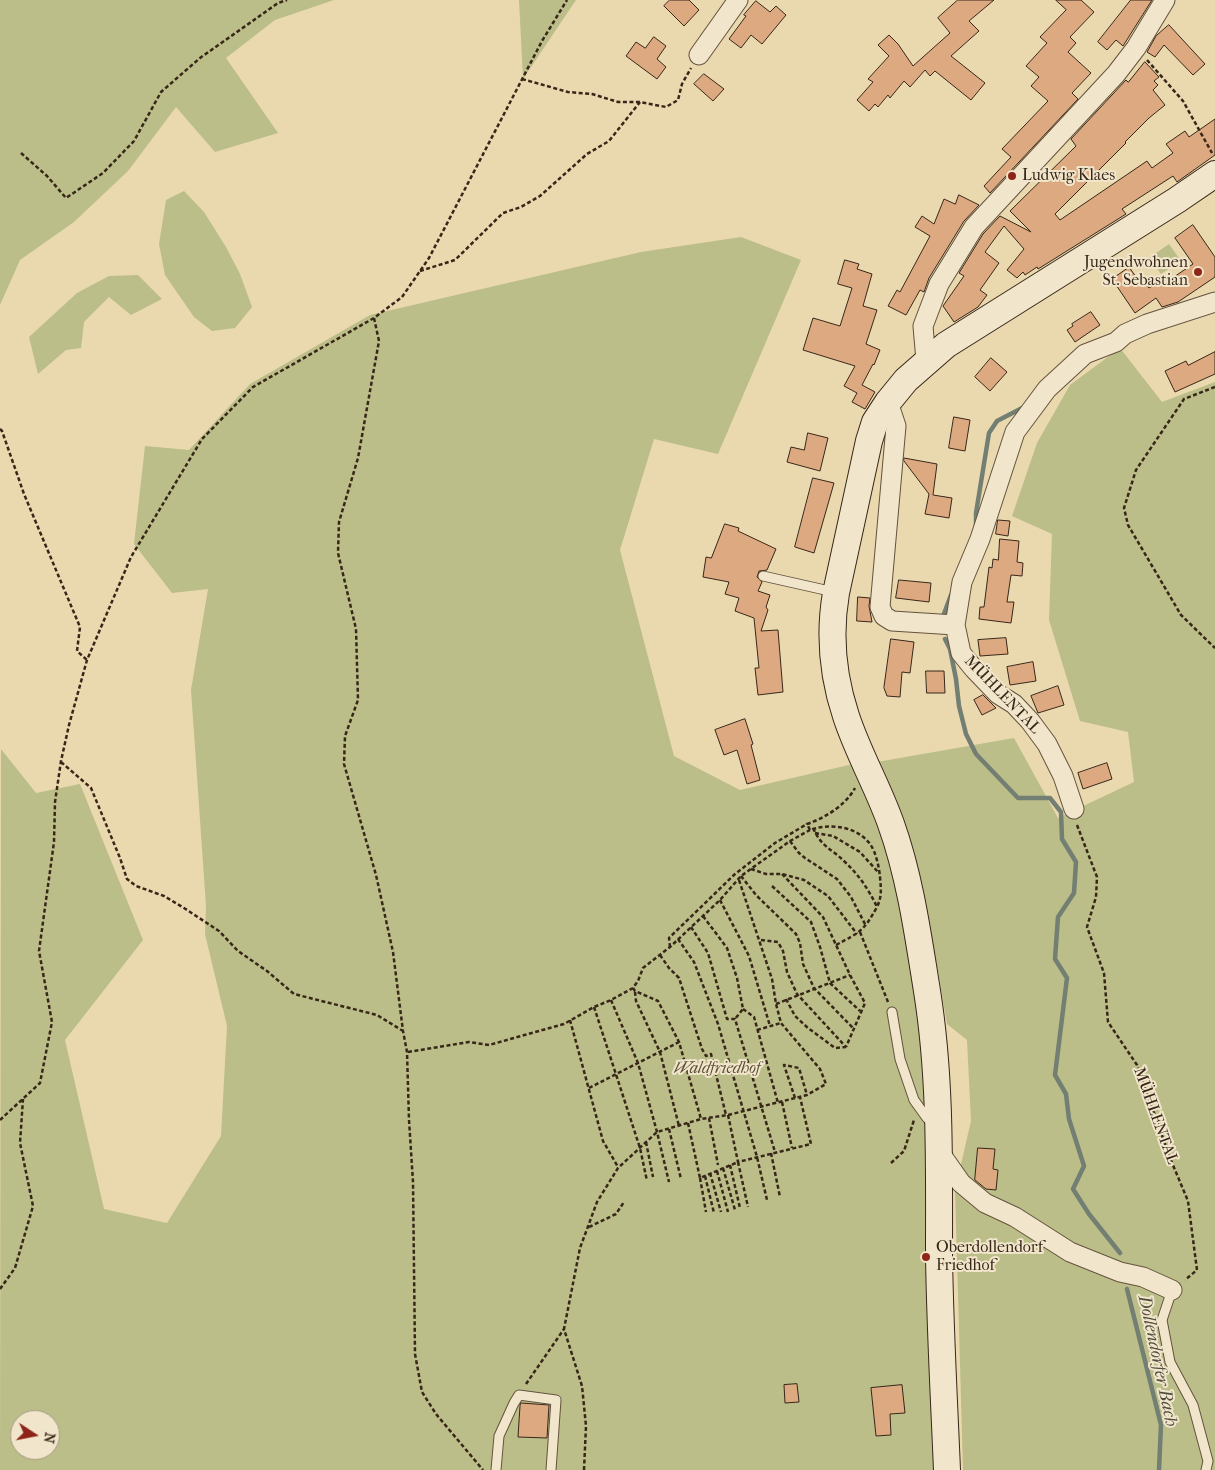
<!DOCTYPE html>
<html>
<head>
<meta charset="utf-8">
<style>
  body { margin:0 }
  #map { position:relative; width:1215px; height:1470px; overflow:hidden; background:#ead8af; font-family:"IM FELL French Canon",serif }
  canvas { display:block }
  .north { position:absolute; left:10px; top:1410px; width:50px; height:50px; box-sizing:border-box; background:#f1e6cb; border:1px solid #a79a84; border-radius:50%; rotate:101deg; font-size:14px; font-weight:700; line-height:20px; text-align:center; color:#382719 }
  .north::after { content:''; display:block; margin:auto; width:18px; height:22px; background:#8f2418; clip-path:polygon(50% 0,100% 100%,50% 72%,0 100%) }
</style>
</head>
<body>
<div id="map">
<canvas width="1215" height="1470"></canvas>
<div class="north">N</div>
</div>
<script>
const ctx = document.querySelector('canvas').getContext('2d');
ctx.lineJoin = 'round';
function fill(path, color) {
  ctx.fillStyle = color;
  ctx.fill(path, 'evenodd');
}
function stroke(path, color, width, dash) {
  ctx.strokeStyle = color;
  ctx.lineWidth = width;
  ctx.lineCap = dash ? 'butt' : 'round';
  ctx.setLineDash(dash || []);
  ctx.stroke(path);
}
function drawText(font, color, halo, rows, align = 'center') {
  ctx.font = font + ' "IM FELL French Canon",serif';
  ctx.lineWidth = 4;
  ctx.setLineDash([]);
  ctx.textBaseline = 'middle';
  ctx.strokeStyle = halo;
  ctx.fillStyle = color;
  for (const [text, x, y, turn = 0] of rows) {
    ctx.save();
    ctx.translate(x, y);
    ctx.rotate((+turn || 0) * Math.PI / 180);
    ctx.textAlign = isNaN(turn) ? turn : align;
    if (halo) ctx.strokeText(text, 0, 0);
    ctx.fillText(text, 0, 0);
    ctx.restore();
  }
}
fill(new Path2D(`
  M 0,0 L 334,0 L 275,20 L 226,58 L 278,133 L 215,152 L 176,107 L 128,171 L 74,222 L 20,260 L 0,305 Z
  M 519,0 L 576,0 L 523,79 Z
  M 184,191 L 204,212 L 226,247 L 240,274 L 252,307 L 235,328 L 212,331 L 194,317 L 165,275 L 159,244 L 166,200 Z
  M 741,237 L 801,260 L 718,454 L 654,439 L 620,550 L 674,756 L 740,790 L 862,762 L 887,825 L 929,1044 L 939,1470 L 0,1470 L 1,749 L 36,793 L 80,784 L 143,940 L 65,1040 L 104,1209 L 167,1223 L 221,1136 L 227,1026 L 205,934 L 206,906 L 191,690 L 208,589 L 172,593 L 134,544 L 145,446 L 189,450 L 250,384 L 370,315 L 641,252 ZM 20,1420 L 50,1420 L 50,1450 L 20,1450 Z
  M 1169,244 L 1181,261 L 1161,274 L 1149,258 Z
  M 138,275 L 162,299 L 131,315 L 109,297 L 84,322 L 81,348 L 66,350 L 38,374 L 29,337 L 77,293 L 109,276 Z
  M 1120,348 L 1162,402 L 1215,382 L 1215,1470 L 963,1470 L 955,1190 L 971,1121 L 967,1040 L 947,1024 L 935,955 L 877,762 L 1014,738 L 1058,818 L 1134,782 L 1128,732 L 1080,721 L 1049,620 L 1052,534 L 1012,516 L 1037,443 L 1070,385 Z`), '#bbbe88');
stroke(new Path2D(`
  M 976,525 L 976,513 L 989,433 L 997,421 L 1026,406
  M 942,619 L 951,595
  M 945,639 L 950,649 L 956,679 L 959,706 L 966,734 L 976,754 L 1018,798 L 1050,798 L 1061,812 L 1062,839 L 1076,862 L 1074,893 L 1058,917 L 1055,959 L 1067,978 L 1055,1075 L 1066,1094 L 1069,1119 L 1084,1166 L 1073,1189 L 1089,1214 L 1120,1253
  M 1127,1289 L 1161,1425 L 1159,1470`), '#727f72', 4.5);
const building = new Path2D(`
  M 670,0 L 689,0 L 699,10 L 684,26 L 664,6 Z
  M 958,0 L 994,0 L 969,21 L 979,31 L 951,56 L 985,83 L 971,100 L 935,71 L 930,76 L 925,70 L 910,87 L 904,81 L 890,98 L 888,95 L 878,107 L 875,104 L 869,111 L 857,100 L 873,82 L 868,79 L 889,56 L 878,45 L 889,35 L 898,44 L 913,66 L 950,33 L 938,18 Z
  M 1056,0 L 1081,0 L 1094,12 L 1070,37 L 1076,43 L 1068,52 L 1091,73 L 1072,93 L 1078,99 L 990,193 L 984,186 L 1011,157 L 1002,149 L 1048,101 L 1031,86 L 1039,77 L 1026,66 L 1047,43 L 1040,37 L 1066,10 Z
  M 1131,0 L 1152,0 L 1123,46 L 1116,40 L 1107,50 L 1098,42 Z
  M 756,1 L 770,12 L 776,6 L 786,15 L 762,44 L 751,35 L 741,48 L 729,39 L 746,16 L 744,15 Z
  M 1169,25 L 1205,64 L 1193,75 L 1164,45 L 1155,57 L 1147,52 L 1156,36 Z
  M 654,37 L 666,46 L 657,59 L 666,67 L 657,79 L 626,56 L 636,42 L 645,48 Z
  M 1145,62 L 1159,77 L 1154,81 L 1158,85 L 1153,90 L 1165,105 L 1149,118 L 1125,142 L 1126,143 L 1055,214 L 1060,220 L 1147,161 L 1152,168 L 1173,153 L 1166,144 L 1185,131 L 1189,137 L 1215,119 L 1215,155 L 1177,182 L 1173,176 L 1122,209 L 1126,214 L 1038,269 L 1037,267 L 1025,275 L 1023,272 L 1017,278 L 1007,270 L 1024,249 L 1004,226 L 985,252 L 999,263 L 980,290 L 987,295 L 978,307 L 954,322 L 943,306 L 964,276 L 959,273 L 983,234 L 1000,216 L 1031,232 L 1010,211 L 1076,146 L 1071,139 L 1126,80 L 1128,82 Z
  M 704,74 L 724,89 L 713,101 L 694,84 Z
  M 959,195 L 979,205 L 964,221 L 929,278 L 924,292 L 920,290 L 906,315 L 888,306 L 897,290 L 900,292 L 930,236 L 915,227 L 922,216 L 934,224 L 944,199 L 955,204 Z
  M 1193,225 L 1215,257 L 1215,277 L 1178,302 L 1162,307 L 1156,298 L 1135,313 L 1112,279 L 1129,267 L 1141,284 L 1144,282 L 1149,288 L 1165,277 L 1168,281 L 1193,264 L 1175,238 Z
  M 845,260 L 859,264 L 857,269 L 872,274 L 863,306 L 877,310 L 866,344 L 880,350 L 874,365 L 873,364 L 862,385 L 875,392 L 865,409 L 852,402 L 857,393 L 844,386 L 855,366 L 803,350 L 813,318 L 840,326 L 852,288 L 838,284 Z
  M 1091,312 L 1100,325 L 1075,342 L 1067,330 L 1073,326 L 1072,324 Z
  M 1215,352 L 1215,374 L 1175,392 L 1165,371 L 1186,361 L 1188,365 Z
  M 991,358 L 1007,372 L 990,391 L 975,377 Z
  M 954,417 L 970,420 L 965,451 L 949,448 Z
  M 808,433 L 828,438 L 820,471 L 787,462 L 791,447 L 804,450 Z
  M 904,458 L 937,464 L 933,495 L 952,498 L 949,518 L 925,514 L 929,494 L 904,461 Z
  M 813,478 L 834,483 L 814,553 L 795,547 Z
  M 998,520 L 1010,521 L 1008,536 L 996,534 Z
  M 725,524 L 739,528 L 738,531 L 776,549 L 767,570 L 759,571 L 757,577 L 762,582 L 758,591 L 770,595 L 766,607 L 768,610 L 761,631 L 778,630 L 783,692 L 758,695 L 755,668 L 759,668 L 754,618 L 735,611 L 739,598 L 725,594 L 729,582 L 703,577 L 706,557 L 711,558 Z
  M 1000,539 L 1019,541 L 1017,562 L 1023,563 L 1022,576 L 1011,575 L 1007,602 L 1014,602 L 1011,623 L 979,619 L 980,607 L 984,607 L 989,567 L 992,568 L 993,559 L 998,560 Z
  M 899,580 L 931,583 L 929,602 L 896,598 Z
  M 858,597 L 870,598 L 869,606 L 872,622 L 857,621 Z
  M 1006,638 L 1008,654 L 980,656 L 978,640 Z
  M 891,639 L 914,642 L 910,673 L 902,672 L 900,697 L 887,696 L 884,688 Z
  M 1033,662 L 1036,681 L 1010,685 L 1007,667 Z
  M 926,671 L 944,671 L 945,693 L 927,693 Z
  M 1058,686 L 1064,705 L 1038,713 L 1031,696 Z
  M 983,695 L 996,708 L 982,715 L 974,700 Z
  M 745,719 L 753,744 L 751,745 L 760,780 L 747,784 L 737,750 L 724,755 L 715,730 Z
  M 1107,763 L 1112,779 L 1083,789 L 1078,773 Z
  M 978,1148 L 995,1149 L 993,1169 L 998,1170 L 996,1190 L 986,1189 L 975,1180 Z
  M 797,1384 L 799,1402 L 785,1403 L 784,1385 Z
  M 902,1385 L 905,1413 L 890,1414 L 891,1435 L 876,1436 L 871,1388 Z
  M 521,1403 L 549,1405 L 547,1438 L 518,1437 L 520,1406 Z`);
fill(building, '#dda981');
stroke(building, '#382719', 1);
const service = new Path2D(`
  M 763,576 L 834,592
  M 892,1012 L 900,1059 L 914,1100 L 927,1118 L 934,1119
  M 1172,1290 L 1162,1320 L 1170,1362 L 1193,1405 L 1208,1461 L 1206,1470
  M 496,1470 L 499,1436 L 514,1403 L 519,1395 L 556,1400 L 551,1470`);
const minor = new Path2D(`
  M 699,55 L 738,0
  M 926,361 L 923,326 L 939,284 L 974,227 L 1116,74 L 1136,48 L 1165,0
  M 888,402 L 896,426 L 880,607 L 884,616 L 892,621 L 955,625
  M 1074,809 L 1063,776 L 1047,744 L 1030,721 L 1014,704 L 998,694 L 974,669 L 961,653 L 955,625 L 962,582 L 980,539 L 1015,432 L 1047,389 L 1085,354 L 1116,342 L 1125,334 L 1147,324 L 1215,302
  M 940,1153 L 961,1183 L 985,1203 L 1015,1217 L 1070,1252 L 1120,1272 L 1143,1277 L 1172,1290`);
const secondary = new Path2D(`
  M 947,1470 C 944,1398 940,1327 939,1255 C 939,1167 941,1078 927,991 C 918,935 910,877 891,824 C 878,787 858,753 846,716 C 833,677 829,634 836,593 L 869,441 L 875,422 L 888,402 L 906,380 L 946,345 L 1177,200 L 1215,174`);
stroke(service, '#64533e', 11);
stroke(minor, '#64533e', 21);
stroke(secondary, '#382719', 28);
stroke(new Path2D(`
  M 1147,60 L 1183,101 L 1212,153
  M 522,79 L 568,92 L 592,94 L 618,102 L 640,102 L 666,107 L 678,100 L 682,84 L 691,68
  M 21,153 L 47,176 L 66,198 L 103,173 L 134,141 L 161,92 L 200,58 L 278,3 L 287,0
  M 420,271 L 455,260 L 503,213 L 521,207 L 540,196 L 587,154 L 609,141 L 640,102
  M 374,318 L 379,341 L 358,458 L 339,522 L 338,553 L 356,629 L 358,700 L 345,736 L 344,764 L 376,875 L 393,952 L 403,1031 L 407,1052 L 409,1120 L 413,1182 L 415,1354 L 422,1392 L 436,1414 L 483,1470
  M 1215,387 L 1184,399 L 1136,470 L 1124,508 L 1128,525 L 1181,615 L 1215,648
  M 0,429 L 2,431 L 24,494 L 80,627 L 77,651 L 87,660
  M 61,762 L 91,788 L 120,858 L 127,879 L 136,886 L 164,896 L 184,908 L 219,931 L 238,951 L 267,971 L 294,994 L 377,1015 L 403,1031
  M 1077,825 L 1097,877 L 1096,897 L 1087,927 L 1104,973 L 1108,1022 L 1137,1065 L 1170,1158 L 1188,1201 L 1197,1270 L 1185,1280
  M 813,828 C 822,848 831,848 845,862 C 859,875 869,890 877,907 C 882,896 881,890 880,877 C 879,867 876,852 870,844 C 857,826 829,823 810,830 L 807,824 C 825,818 846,805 855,788
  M 815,833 L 833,836 L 860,852 L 878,872
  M 790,841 L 799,853 L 805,858 L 837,879 L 851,897 L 866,926
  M 751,869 L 766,874 L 782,874 L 804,880 L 828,896 L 857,934
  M 782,874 L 823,917 L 850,975 L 865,1003 L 846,1047
  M 741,876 L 756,895 L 796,934 L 800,943 L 803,964 L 814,988 L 853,1028
  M 772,886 L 811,922 L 820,947 L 830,983 L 860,1011
  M 720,900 L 749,956 L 770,1026
  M 703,916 L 727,948 L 737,978 L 743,1009 L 735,1019
  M 691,927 L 708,953 L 727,1019 L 735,1019 L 775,1152
  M 860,932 L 888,1002
  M 678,939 L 694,962 L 718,1024 L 757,1157 L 767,1200
  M 761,940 L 778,942 L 783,951 L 787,972 L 797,994 L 846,1047
  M 836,945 C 860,932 863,932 877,907
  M 670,947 L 669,938 L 735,874 L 775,843 L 807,824
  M 660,955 L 669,968 L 679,978 L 702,1049 L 706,1056 L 711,1054 L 726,1115
  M 633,988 L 635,991 L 658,1001 L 679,1042 L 701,1119
  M 635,992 L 636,1001 L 660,1052 L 679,1126
  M 786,999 L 795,1016 L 808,1028 L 835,1048 L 846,1047
  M 611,1000 L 638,1063 L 657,1132 L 669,1182
  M 776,1004 L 850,975
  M 594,1007 L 640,1148 L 647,1181
  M 743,1009 L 754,1017 L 778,1103
  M 570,1020 L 603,1141 L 618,1167
  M 757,1030 L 781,1023
  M 408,1052 L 469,1042 L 489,1045 L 564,1024 L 594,1007 L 611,1000 L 633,988 L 638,981 L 643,968 L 670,947 L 703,916 L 720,900 L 741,876 L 790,841 L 810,830
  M 589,1088 L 679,1042
  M 795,1098 L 784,1065 L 799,1068 L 807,1095
  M 782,1102 L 792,1148
  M 728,1115 L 738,1162 L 811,1144 L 800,1097
  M 709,1118 L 718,1165
  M 0,1120 L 40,1083 L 52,1022 L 39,951 L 54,842 L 55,802 L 61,761 L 69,725 L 87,660 L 131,557 L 202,439 L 253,387 L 374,318 L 402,297 L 429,258 L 542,41 L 567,0
  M 688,1123 L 700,1178 L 738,1162 L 748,1207
  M 669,1129 L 681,1179
  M 646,1142 L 653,1177
  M 771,1153 L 780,1197
  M 891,1163 L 904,1151 L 914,1120
  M 730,1165 L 740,1208
  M 723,1168 L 735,1210
  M 717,1171 L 728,1212
  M 710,1173 L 721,1212
  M 705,1176 L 714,1213
  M 700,1178 L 706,1212
  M 589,1227 L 616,1214 L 624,1202
  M 0,1289 L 15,1268 L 33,1206 L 20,1143 L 23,1099
  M 526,1384 L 564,1329
  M 584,1470 L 586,1426 L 582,1386 L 564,1329 L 580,1248 L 597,1202 L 618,1168 L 657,1132 L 701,1119 L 728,1115 L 807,1095 L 826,1084 L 820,1069 L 781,1023 L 776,1004 L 772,979 L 739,880`), '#382719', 2.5, [4, 2.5]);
stroke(service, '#f1e6cb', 9);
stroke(minor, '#f1e6cb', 19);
stroke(secondary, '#f1e6cb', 26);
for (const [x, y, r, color] of [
  [1012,176,5,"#8f2418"],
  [1198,272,5,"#8f2418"],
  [926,1257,5,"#8f2418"]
]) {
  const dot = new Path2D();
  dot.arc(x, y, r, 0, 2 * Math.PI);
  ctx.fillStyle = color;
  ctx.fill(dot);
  stroke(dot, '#f1e6cb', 2);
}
drawText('16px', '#382719', '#f1e6cb', [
  ["Ludwig Klaes",1022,176],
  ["Jugendwohnen",1188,263,"right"],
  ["St. Sebastian",1188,281,"right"],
  ["Oberdollendorf",936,1248],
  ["Friedhof",936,1266]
], 'left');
drawText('16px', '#382719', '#f1e6cb', [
  ["MÜHLENTAL",1002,695,46],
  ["MÜHLENTAL",1155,1116,70]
]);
drawText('italic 16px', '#594d35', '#f1e6cb', [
  ["Waldfriedhof",717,1069]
]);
drawText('italic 18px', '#504c3e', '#f1e6cb', [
  ["Dollendorfer Bach",1157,1361,78]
]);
</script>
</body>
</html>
